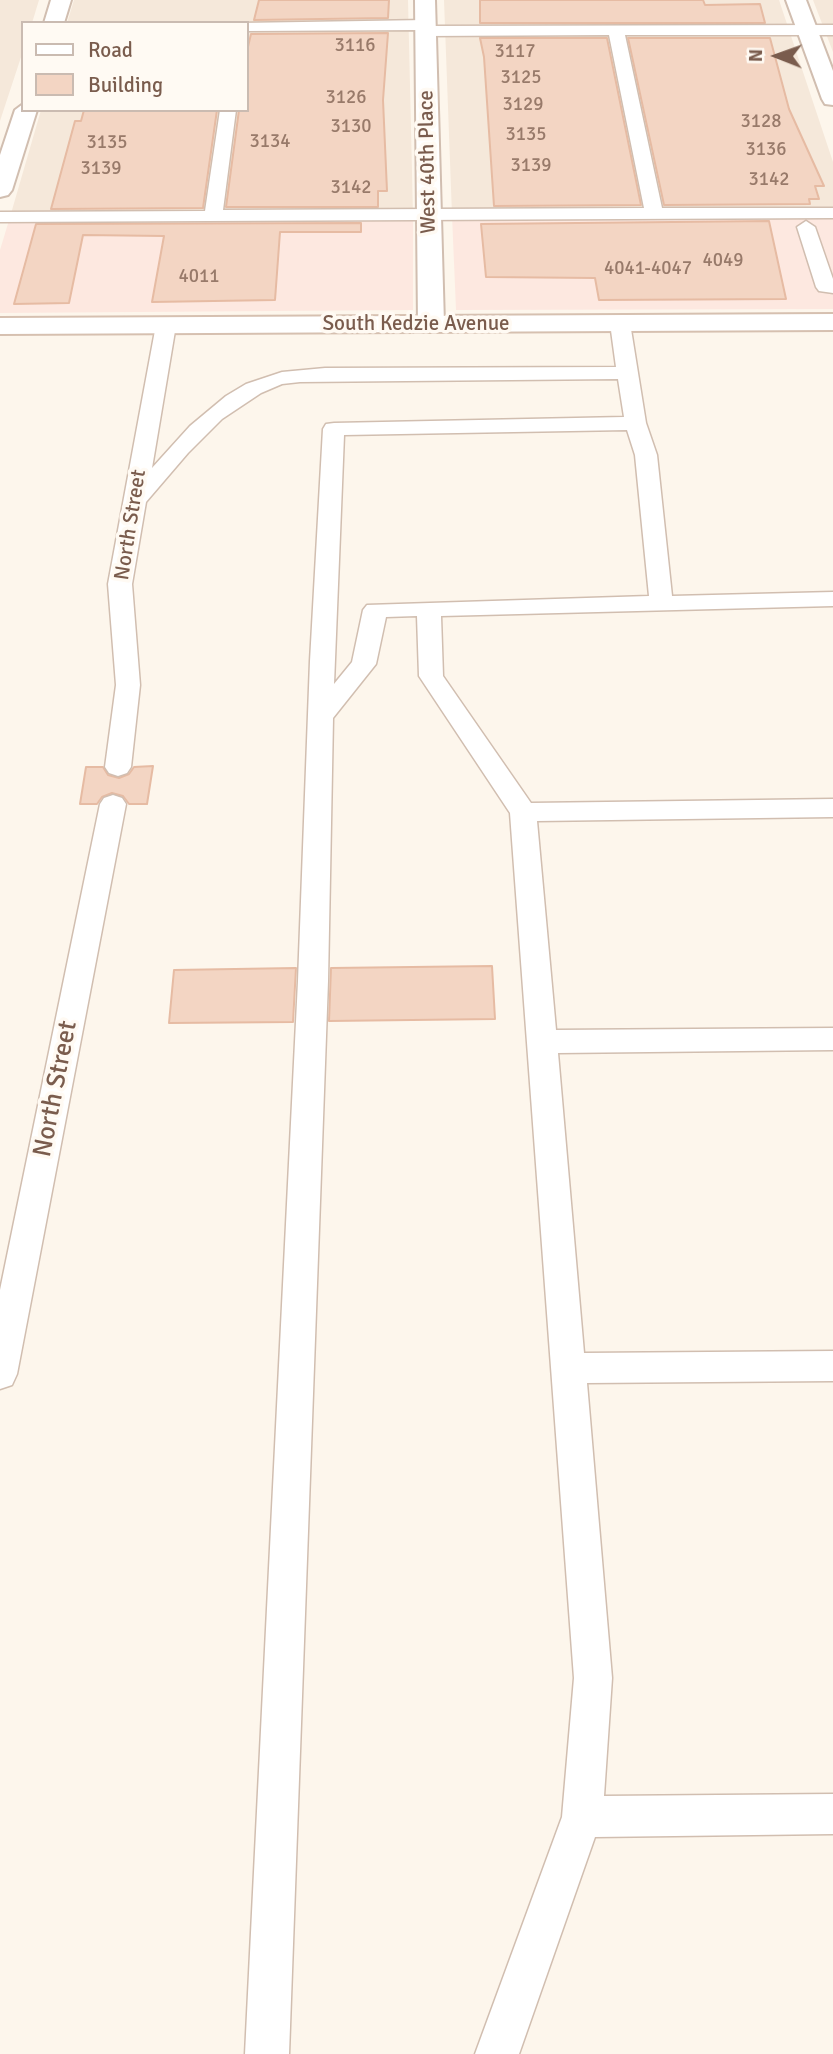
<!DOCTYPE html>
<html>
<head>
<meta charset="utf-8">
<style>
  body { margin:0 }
  #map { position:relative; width:833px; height:2054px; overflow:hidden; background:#fdf6ec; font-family:Signika,sans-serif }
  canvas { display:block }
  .legend { position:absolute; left:21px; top:21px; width:228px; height:91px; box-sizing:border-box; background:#fffaf3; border:2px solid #cabbb1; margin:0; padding:9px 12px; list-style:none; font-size:21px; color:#7a5c4d }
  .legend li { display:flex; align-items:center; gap:14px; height:35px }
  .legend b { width:35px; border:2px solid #cabbb1 }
  .north { position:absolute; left:742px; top:21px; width:70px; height:70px; -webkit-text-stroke:5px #fffaf3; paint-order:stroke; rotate:271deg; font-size:19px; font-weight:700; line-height:28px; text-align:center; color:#7a5c4d }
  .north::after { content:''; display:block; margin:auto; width:24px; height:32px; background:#7a5c4d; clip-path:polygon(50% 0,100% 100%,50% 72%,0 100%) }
</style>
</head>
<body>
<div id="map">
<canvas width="833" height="2054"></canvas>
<ul class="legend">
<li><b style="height:9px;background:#fff"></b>Road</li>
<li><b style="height:19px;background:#f3d5c3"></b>Building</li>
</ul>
<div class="north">N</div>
</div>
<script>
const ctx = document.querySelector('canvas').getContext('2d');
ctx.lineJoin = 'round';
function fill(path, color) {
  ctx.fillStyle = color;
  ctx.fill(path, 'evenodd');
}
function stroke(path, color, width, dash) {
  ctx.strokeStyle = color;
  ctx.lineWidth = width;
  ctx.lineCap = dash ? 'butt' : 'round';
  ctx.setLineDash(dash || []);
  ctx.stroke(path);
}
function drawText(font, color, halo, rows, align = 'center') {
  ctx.font = font + ' Signika,sans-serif';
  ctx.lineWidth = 7;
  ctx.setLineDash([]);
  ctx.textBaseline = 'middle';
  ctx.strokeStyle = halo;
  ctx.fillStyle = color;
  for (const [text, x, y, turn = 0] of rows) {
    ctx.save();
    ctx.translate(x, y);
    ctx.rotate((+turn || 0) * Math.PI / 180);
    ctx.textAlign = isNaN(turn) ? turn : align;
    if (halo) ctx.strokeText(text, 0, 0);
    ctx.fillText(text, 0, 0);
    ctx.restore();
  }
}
fill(new Path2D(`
  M 0,0 L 39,0 L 32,23 L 23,23 L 23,51 L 0,121 Z
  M 74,0 L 408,0 L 413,215 L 10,217 L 41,110 L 247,110 L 247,23 L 67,23 Z
  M 444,0 L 779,0 L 833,162 L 833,213 L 452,215 Z
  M 813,0 L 833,0 L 833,52 Z`), '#f5e8da');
fill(new Path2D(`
  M 833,213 L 833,309 L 456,310 L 452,215 Z
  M 413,215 L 413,310 L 0,313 L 0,250 L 10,217 Z`), '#fde8e0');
const building = new Path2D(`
  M 259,0 L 389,0 L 388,18 L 254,20 Z
  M 480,0 L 703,0 L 705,5 L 760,4 L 765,23 L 480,23 Z
  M 388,33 L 383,100 L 387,191 L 378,191 L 378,207 L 226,207 L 239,110 L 247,110 L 247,51 L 251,34 Z
  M 480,38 L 607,38 L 641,205 L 494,206 L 484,57 Z
  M 628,38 L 770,38 L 789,109 L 824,186 L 815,186 L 819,199 L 809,199 L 810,204 L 664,205 Z
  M 84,110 L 217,110 L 203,208 L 51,209 L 75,121 L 81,121 Z
  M 769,221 L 786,299 L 599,300 L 595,278 L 486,277 L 481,224 Z
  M 361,223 L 361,232 L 280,232 L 275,300 L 152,302 L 164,236 L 83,235 L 69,303 L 14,304 L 36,224 Z
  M 153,766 L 147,804 L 129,804 L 123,796 L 112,793 L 102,797 L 97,804 L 80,804 L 86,767 L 103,767 L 108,775 L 119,778 L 129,774 L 134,767 Z
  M 492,966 L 495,1019 L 329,1021 L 331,968 Z
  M 296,968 L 293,1022 L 169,1023 L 174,970 Z`);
fill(building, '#f3d5c3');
stroke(building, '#e6bba3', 2);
const service = new Path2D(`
  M 426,20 L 431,22 L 433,26 L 833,25 L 833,35 L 625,35 L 662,208 L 833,208 L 833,218 L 0,222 L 0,212 L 205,211 L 220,110 L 236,110 L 223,210 L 644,208 L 609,35 L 426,36 L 420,34 L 419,30 L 247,31 L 247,23 L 241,23 Z
  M 806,221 L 815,227 L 833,279 L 833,293 L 819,291 L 816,287 L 797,227 Z
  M 620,317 L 627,319 L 630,323 L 646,423 L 657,455 L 672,596 L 833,592 L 833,606 L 441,616 L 443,676 L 531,803 L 833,799 L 833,817 L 537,821 L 556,1030 L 833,1028 L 833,1050 L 558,1053 L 584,1353 L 833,1351 L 833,1381 L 587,1383 L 612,1678 L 604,1796 L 833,1794 L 833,1834 L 595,1837 L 519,2054 L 475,2054 L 562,1817 L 574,1678 L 510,813 L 419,676 L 417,616 L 386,617 L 376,664 L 333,718 L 328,981 L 289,2054 L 245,2054 L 298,981 L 310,661 L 323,429 L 326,424 L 334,423 L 624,417 L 618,379 L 300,382 L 282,384 L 261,393 L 222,419 L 188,453 L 146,502 L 132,584 L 140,685 L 131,767 L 127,773 L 118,776 L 109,773 L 105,767 L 116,685 L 108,584 L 156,325 L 159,321 L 173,321 L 176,325 L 152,468 L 190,426 L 226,396 L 246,384 L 282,372 L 325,368 L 616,367 L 610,323 L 613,319 ZM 627,430 L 635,455 L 649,596 L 367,605 L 363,610 L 352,662 L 334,684 L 344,435 Z
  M 113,795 L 122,798 L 126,804 L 17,1374 L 12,1385 L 0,1389 L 0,1290 L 100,804 L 104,798 Z`);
const minor = new Path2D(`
  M 51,0 L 71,0 L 64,23 L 44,23 Z
  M 415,0 L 435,0 L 444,324 L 440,329 L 431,332 L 422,329 L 418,324 Z
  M 786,0 L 806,0 L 833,71 L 833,105 L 825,104 L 822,99 Z
  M 23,104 L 23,110 L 37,110 L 12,190 L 8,195 L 0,197 L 0,155 L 15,110 Z`);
const secondary = new Path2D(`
  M 833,314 L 833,330 L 0,334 L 0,318 Z`);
stroke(service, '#d1beb0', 3);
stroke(minor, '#d1beb0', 4);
stroke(secondary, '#d6c0b0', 4);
fill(service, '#fff');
fill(minor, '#fff');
fill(secondary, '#fff');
drawText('19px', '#987a6a', null, [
  ["3116",355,46],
  ["3117",515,52],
  ["3125",521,78],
  ["3126",346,98],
  ["3129",523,105],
  ["3128",761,122],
  ["3130",351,127],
  ["3135",526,135],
  ["3134",270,142],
  ["3135",107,143],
  ["3136",766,150],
  ["3139",531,166],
  ["3139",101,169],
  ["3142",769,180],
  ["3142",351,188],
  ["4049",723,261],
  ["4041-4047",648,269],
  ["4011",199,277]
]);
drawText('21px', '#7a5c4d', '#fffaf3', [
  ["West 40th Place",428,162,-91],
  ["South Kedzie Avenue",416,324],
  ["North Street",131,525,-81]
]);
drawText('26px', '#7a5c4d', '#fffaf3', [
  ["North Street",56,1089,-79]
]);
</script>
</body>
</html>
